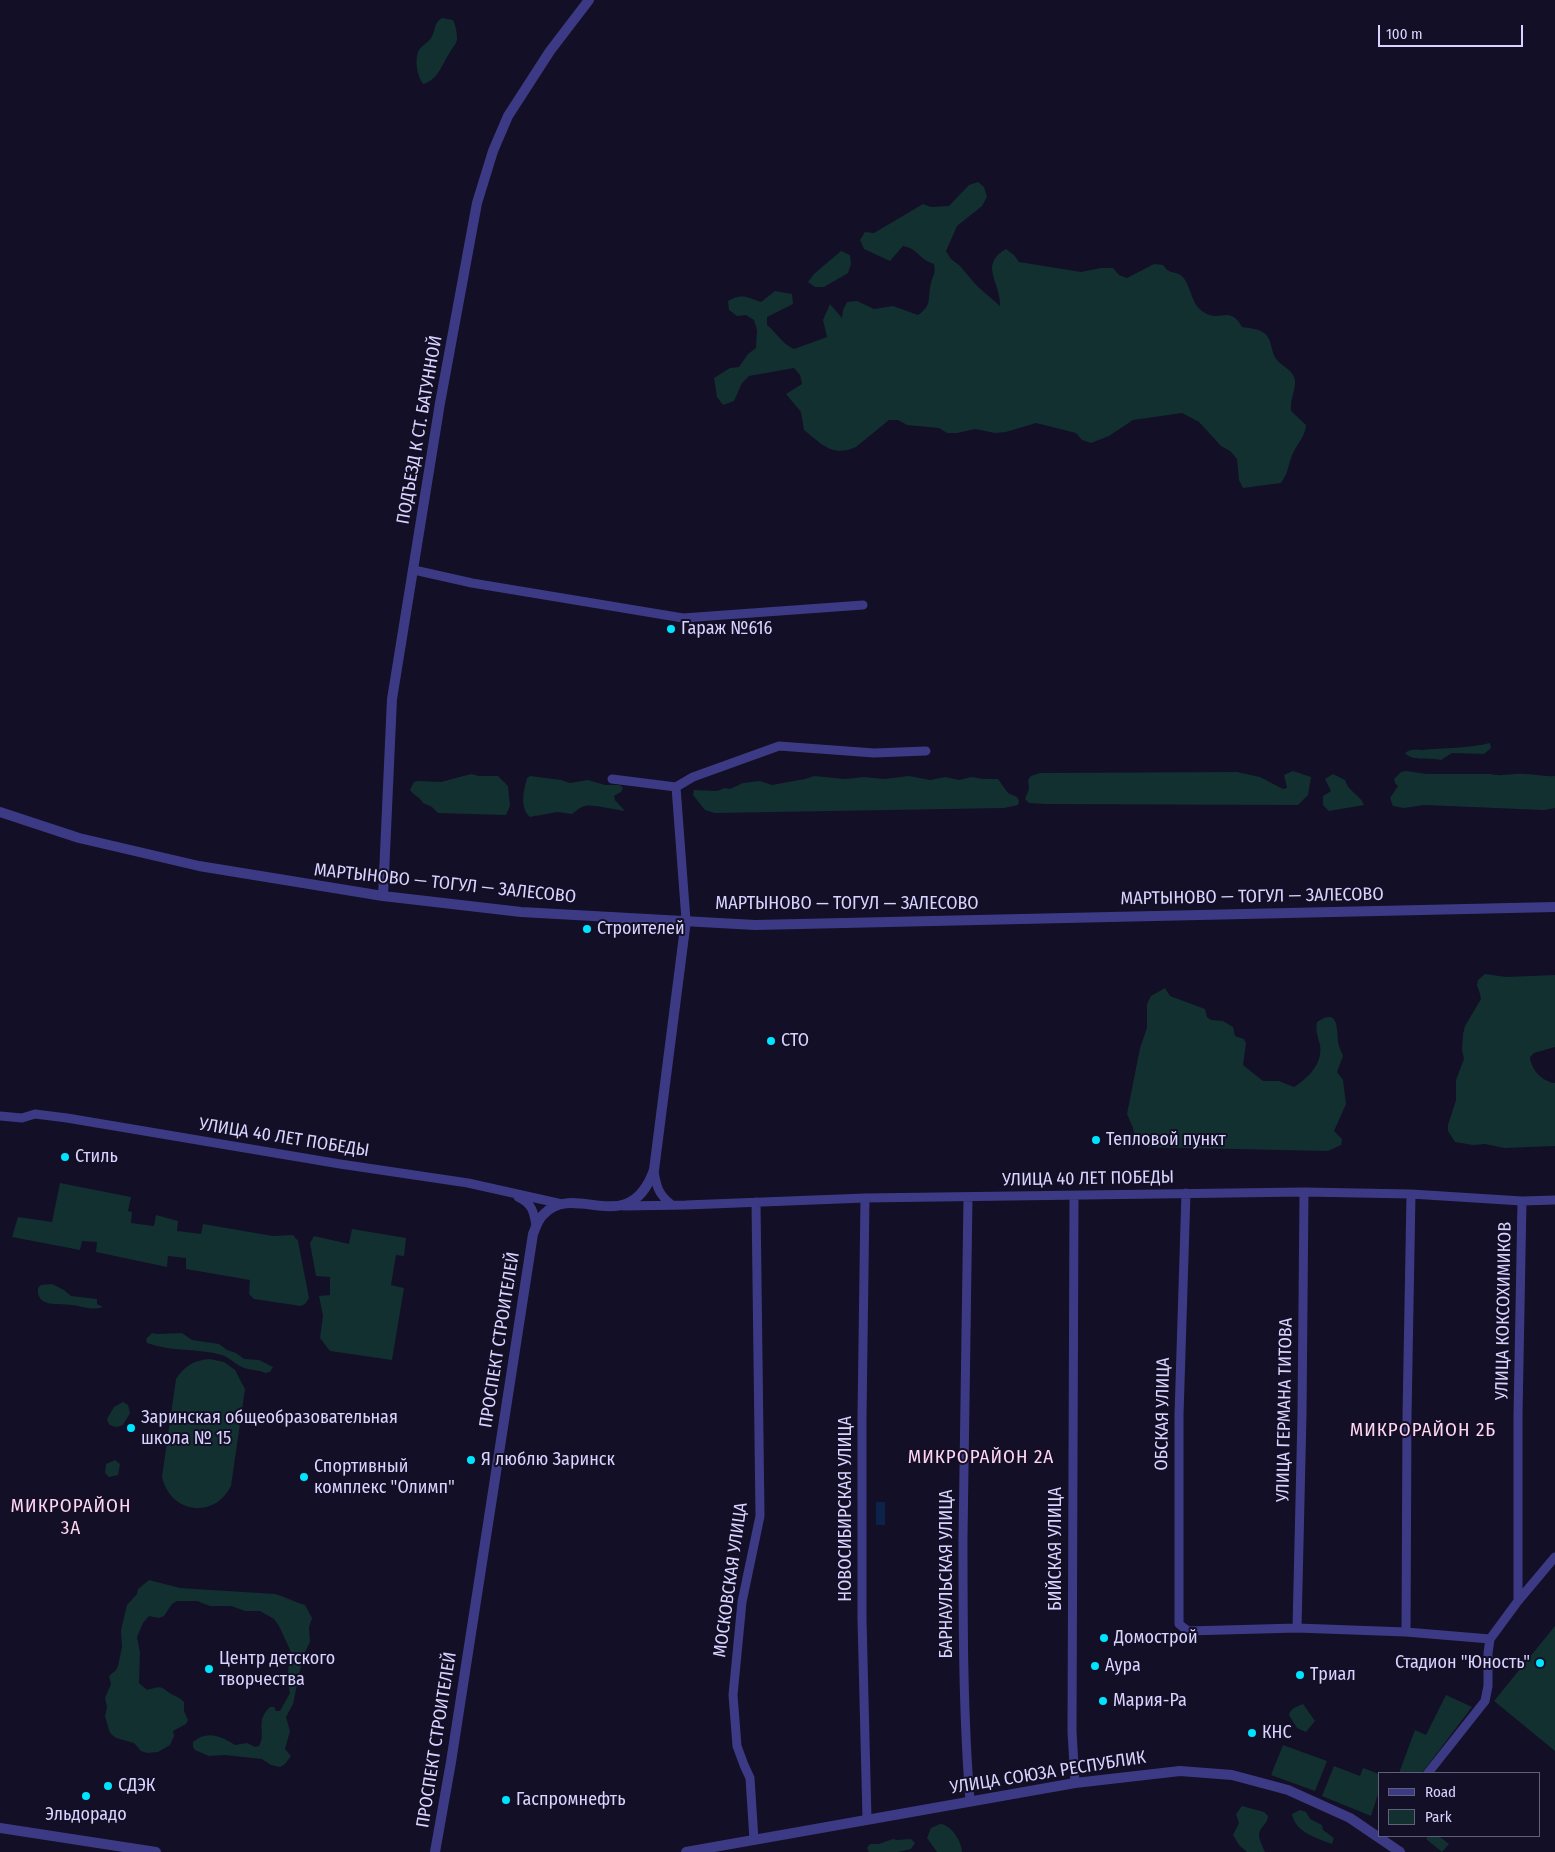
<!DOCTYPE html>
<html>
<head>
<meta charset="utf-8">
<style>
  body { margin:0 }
  #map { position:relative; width:1555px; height:1852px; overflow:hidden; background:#130f26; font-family:"Fira Sans Condensed",sans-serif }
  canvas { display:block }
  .legend { position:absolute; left:1378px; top:1772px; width:162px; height:65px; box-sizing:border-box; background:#130f26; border:1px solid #625e7d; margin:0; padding:6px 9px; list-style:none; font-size:15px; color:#d9d4ff }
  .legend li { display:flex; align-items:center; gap:10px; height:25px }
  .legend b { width:25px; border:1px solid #625e7d }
  .scale { position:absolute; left:1378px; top:25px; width:145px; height:22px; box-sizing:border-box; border:2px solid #d9d4ff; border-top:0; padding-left:6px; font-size:15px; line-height:18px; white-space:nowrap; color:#d9d4ff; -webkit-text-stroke:4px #130f26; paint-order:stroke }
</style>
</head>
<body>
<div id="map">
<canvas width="1555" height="1852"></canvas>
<ul class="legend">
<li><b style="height:6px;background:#3d3a85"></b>Road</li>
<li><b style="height:14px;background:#12302f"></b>Park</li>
</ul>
<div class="scale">100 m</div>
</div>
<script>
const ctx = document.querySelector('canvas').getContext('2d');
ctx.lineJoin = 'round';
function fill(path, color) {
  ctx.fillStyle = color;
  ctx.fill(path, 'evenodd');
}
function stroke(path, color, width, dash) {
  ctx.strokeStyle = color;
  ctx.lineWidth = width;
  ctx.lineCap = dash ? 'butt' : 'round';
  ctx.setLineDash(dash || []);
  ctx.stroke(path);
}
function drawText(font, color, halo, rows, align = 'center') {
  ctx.font = font + ' "Fira Sans Condensed",sans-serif';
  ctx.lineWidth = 4;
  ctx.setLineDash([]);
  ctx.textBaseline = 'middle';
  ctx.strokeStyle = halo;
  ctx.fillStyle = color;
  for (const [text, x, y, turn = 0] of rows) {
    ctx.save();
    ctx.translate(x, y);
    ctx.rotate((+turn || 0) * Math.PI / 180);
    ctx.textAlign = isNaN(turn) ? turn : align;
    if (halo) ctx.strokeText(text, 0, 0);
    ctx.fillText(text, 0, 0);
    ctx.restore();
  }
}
fill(new Path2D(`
  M 442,18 L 453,20 C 456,26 457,33 457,40 C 456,45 451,49 449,54 C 441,66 438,80 423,84 C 417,76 414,59 419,50 C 422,45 428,43 431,38 C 436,31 433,23 442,18 Z
  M 978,182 L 984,187 L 987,197 L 982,206 L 957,226 L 946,251 L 951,259 L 960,266 L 977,286 L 1000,306 C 1001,282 978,265 1006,249 L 1014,255 L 1019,262 L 1081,272 L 1101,268 L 1113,268 L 1119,275 L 1127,278 L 1154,264 L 1163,265 C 1165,267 1166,270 1169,271 C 1175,274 1181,272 1185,280 C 1192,291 1192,306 1205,313 C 1220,322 1230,305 1242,327 C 1249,328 1259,329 1264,333 C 1273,339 1270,352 1277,360 C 1283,367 1293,370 1295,380 C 1296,388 1290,399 1291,411 L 1306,425 C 1305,437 1298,442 1293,453 C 1288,464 1289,472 1281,483 L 1243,488 L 1239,480 L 1237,459 L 1230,451 L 1221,446 L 1199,422 L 1182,413 L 1133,420 L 1109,436 L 1091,443 L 1082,440 L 1076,433 L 1036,423 L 1006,432 L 995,433 L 975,429 L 957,433 L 947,433 L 939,428 L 907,425 L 898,420 L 889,420 L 856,447 L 848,450 L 839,451 L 830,449 L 821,444 L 804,430 L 801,412 L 786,394 L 802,384 L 800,375 L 794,368 L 749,376 L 742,383 L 734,401 L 723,405 L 717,397 L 714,378 L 730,368 L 739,367 L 748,354 L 756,348 L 757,330 L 754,320 L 746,315 L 737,316 L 729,310 L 728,301 C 742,293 747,297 761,302 L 775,291 L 792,294 L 793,304 L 767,317 L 767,325 C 777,333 782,344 794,349 L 827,337 L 823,320 L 830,304 L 842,318 L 843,310 L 847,302 L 857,301 L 874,309 L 893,306 L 918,315 C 933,305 927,298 931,283 C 933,274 936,275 934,264 C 918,259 919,249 903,246 L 890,261 L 864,249 L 860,240 L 865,232 L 874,233 L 923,204 L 931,207 L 949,206 L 969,185 Z
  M 841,251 L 850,255 L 851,264 L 848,273 L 824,287 L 815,287 L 808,282 L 814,274 Z
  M 1490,743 L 1491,748 L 1484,754 L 1452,753 L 1441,760 C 1429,757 1413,762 1405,753 C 1410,749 1416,749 1422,750 C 1444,748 1469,748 1490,743 Z
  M 1293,771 L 1311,777 L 1308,795 L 1298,805 L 1046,804 L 1029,803 L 1025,799 L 1029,789 L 1028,780 L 1031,776 L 1040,773 L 1237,772 L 1260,777 L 1283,789 L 1287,788 L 1284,775 Z
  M 1406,771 L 1427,774 L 1491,774 C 1500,777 1513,773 1523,774 C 1534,774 1544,777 1555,776 L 1555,808 L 1544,810 L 1424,805 L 1404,808 L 1393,806 L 1390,798 L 1398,786 L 1395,783 L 1394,779 L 1401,772 Z
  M 471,774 L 479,776 L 498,776 L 508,786 L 510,806 L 506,815 L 438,813 L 432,807 L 423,803 C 420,797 414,796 410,790 L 414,782 L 418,781 L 441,782 Z
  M 1333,774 L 1345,780 C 1348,792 1360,794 1364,805 L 1329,811 L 1323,805 L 1323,796 L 1331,791 L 1325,779 Z
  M 530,776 L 561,780 L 570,783 L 588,780 L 605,785 L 620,785 L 623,788 L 621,792 L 614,796 L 615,800 L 625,811 C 616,810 591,804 585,806 C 580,807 576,811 572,814 L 557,812 L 530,817 C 519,807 524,790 527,778 Z
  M 814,776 L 845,779 L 864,777 L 884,779 L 909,776 L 930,780 L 945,777 L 959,780 L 971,777 L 984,779 L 998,779 L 1008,793 L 1017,797 L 1019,801 L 1018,805 L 1004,808 L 715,813 L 705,810 L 693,795 L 694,790 L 717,791 L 725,788 L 730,789 L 743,783 L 760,781 L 772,785 L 805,779 Z
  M 1485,974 L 1506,977 L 1555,975 L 1555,1047 L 1534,1053 L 1530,1057 C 1531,1070 1543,1082 1555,1083 L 1555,1146 L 1504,1148 L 1485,1144 L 1473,1145 L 1455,1142 L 1448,1131 L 1448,1125 L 1456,1100 L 1456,1080 L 1464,1059 L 1462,1050 L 1463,1034 L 1465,1026 L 1481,999 L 1480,994 L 1477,985 L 1478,980 Z
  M 1165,988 L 1170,996 L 1205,1009 L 1207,1017 L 1211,1020 L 1223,1021 L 1233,1027 L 1235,1036 L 1244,1039 L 1246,1043 L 1243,1065 L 1263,1081 L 1279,1081 L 1294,1087 C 1308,1078 1323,1064 1320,1045 C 1318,1037 1315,1029 1317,1022 C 1336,1009 1337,1023 1338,1040 C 1338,1045 1341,1051 1343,1056 L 1337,1072 L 1343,1080 L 1346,1104 L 1334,1131 L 1342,1139 L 1341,1145 L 1328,1151 L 1145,1147 L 1135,1137 L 1133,1128 L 1127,1114 L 1140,1048 L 1147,1028 L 1147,1004 L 1151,996 Z
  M 60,1183 L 131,1197 L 128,1211 L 132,1212 L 131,1223 L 154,1226 L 156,1215 L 178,1221 L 177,1231 L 201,1234 L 203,1224 L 273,1236 L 293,1235 L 298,1241 L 309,1298 L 305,1304 L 301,1306 L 254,1299 L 249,1294 L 250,1280 L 186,1269 L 186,1258 L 168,1256 L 167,1267 L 96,1252 L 97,1242 L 82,1241 L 80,1250 L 12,1237 L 18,1217 L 52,1222 Z
  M 352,1229 L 406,1238 L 404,1256 L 396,1255 L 391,1285 L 404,1288 L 392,1360 L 330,1351 L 320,1338 L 323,1316 L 319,1296 L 330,1295 L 330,1277 L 316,1276 L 310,1243 L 314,1236 L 349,1244 Z
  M 52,1284 L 64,1290 L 71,1296 L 97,1299 L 97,1304 L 103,1307 C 90,1311 83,1306 71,1305 C 58,1303 36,1308 38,1288 L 41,1285 Z
  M 152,1333 L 157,1334 L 182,1333 L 192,1340 L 219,1344 L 227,1350 L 236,1353 L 244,1359 L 259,1360 L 273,1367 L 270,1372 L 265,1373 C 258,1369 250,1371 242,1367 C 235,1364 230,1358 222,1355 C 197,1348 171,1352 147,1343 L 146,1339 Z
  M 210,1359 L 224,1362 L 235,1370 L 245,1389 L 231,1486 C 214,1520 170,1513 162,1477 L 176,1379 C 184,1366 195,1360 210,1359 Z
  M 123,1402 L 128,1405 L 130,1413 L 123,1425 L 117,1427 C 111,1426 108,1425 107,1419 L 114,1407 Z
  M 115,1460 L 120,1464 L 118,1475 L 109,1477 L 105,1473 L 106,1464 Z
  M 149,1580 L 180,1588 L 275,1594 C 286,1597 294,1602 305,1605 L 312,1618 L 309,1627 L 310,1642 L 303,1656 L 293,1704 L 286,1717 L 290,1731 L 285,1749 L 291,1756 L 285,1764 L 280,1767 L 271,1765 L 262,1759 L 225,1755 L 209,1756 L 195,1750 L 193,1747 L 193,1742 C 207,1730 221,1736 235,1745 L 247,1743 L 255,1747 L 259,1746 C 267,1733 254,1722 270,1707 L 274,1707 L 276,1711 L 280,1711 L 290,1693 C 287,1679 287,1668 292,1654 L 279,1626 L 274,1619 L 260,1611 L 245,1611 L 231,1606 L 210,1606 L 197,1601 L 177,1601 L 172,1604 L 164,1616 L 159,1618 L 149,1616 L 143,1623 L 137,1637 L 140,1653 L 139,1683 L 147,1690 C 165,1685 159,1687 173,1695 C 178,1697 180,1698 184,1702 L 184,1711 L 188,1720 L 186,1724 L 173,1731 L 174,1736 L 170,1745 L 158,1752 L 147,1753 L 141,1751 L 134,1743 L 116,1738 L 111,1734 L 109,1730 L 105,1716 L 107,1707 L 105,1698 L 111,1684 L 109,1676 L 116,1670 L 118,1666 L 122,1647 L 121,1630 L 127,1605 L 137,1594 L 138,1589 Z
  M 1555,1626 L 1555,1751 L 1494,1701 Z
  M 1446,1695 L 1472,1707 L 1422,1773 L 1399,1773 L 1415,1730 L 1426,1735 Z
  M 1303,1704 L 1315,1721 L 1306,1732 L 1297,1728 L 1289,1715 C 1291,1708 1296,1707 1303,1704 Z
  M 1283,1745 L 1327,1761 L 1315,1791 L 1271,1775 Z
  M 1334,1766 L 1360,1776 L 1363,1768 L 1379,1774 L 1379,1791 L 1371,1816 L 1322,1796 Z
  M 1242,1806 L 1264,1812 L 1268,1816 C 1268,1824 1259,1827 1259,1835 C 1259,1840 1263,1847 1265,1852 L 1247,1852 L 1239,1845 L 1233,1835 L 1239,1823 L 1236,1814 Z
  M 1300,1810 L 1306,1812 L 1310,1819 L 1322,1825 L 1323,1830 L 1334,1838 L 1332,1844 C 1316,1838 1295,1832 1292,1814 Z
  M 940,1824 C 951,1824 962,1842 962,1852 L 937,1852 L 927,1838 L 931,1828 Z
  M 1429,1836 L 1439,1836 L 1449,1844 L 1442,1852 L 1426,1839 Z
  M 893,1839 L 897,1840 L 911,1839 L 915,1843 L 911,1849 L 898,1852 L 869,1852 L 867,1848 L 870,1844 L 879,1844 Z`), '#12302f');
fill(new Path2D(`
  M 876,1502 L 885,1502 L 885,1525 L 876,1525 Z`), '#0c2248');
stroke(new Path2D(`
  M 414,570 L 472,583 L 683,618 L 863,605
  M 612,779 L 676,787
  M 686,920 L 676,787 L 693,777 L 779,746 L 874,753 L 926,751
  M 0,1116 L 22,1118 L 35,1114 L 67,1118 L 340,1164 L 468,1183 L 562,1204
  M 654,1170 C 656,1187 659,1195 672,1205
  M 1186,1193 L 1179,1415 L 1179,1624 L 1188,1631 L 1297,1628 L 1406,1632 L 1490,1639
  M 1074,1196 L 1072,1731 L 1075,1783
  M 518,1197 C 532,1203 534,1212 536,1226
  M 968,1197 C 966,1311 964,1424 963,1537 C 963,1625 963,1713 970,1801
  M 865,1198 L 862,1416 L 862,1619 L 867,1819
  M 624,1206 L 686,1205 L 865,1198 L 1304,1192 L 1411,1194 L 1522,1201 L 1555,1200
  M 1518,1601 L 1518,1415 L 1522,1201
  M 1297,1628 L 1302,1415 L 1304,1192
  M 1406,1632 L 1407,1416 L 1411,1194
  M 1428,1773 L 1485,1701 L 1488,1686 L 1488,1653 L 1490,1639 L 1518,1601 L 1555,1557
  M 754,1840 L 750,1778 L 744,1765 L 737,1746 L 733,1695 L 742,1602 L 760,1516 L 756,1202`), '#3d3a85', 9);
stroke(new Path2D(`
  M 0,812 L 79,838 L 199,866 L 383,896 L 521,912 L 755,925 L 1555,907
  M 383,896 L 392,699 L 440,403 L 477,203 L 493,151 L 508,116 L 550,51 L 589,0
  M 0,1828 L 156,1852
  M 435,1852 L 451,1762 L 533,1234 C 536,1227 538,1219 544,1214 C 575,1181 629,1240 654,1170 L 686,920
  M 686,1852 L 1075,1783 L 1180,1771 L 1232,1775 L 1288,1790 L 1350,1818 L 1400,1852`), '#3d3a85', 10);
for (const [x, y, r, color] of [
  [671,629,5,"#00e5ff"],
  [587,929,5,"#00e5ff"],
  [771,1041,5,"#00e5ff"],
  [1096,1140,5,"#00e5ff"],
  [65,1157,5,"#00e5ff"],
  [131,1428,5,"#00e5ff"],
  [471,1460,5,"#00e5ff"],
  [304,1477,5,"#00e5ff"],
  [1104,1638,5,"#00e5ff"],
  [1540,1663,5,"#00e5ff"],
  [1095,1666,5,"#00e5ff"],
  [209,1669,5,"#00e5ff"],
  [1300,1675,5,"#00e5ff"],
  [1103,1701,5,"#00e5ff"],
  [1252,1733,5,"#00e5ff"],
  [108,1786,5,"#00e5ff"],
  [86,1796,5,"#00e5ff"],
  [506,1800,5,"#00e5ff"]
]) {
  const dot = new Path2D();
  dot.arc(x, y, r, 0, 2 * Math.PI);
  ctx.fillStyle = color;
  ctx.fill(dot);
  stroke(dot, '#130f26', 2);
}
drawText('18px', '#d9d4ff', '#130f26', [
  ["ПОДЪЕЗД К СТ. БАТУННОЙ",420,430,-80],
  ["МАРТЫНОВО — ТОГУЛ — ЗАЛЕСОВО",445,884,6],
  ["МАРТЫНОВО — ТОГУЛ — ЗАЛЕСОВО",1252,897,-1],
  ["МАРТЫНОВО — ТОГУЛ — ЗАЛЕСОВО",847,904],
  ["УЛИЦА 40 ЛЕТ ПОБЕДЫ",284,1138,9],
  ["УЛИЦА 40 ЛЕТ ПОБЕДЫ",1088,1179,-1],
  ["УЛИЦА КОКСОХИМИКОВ",1504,1311,-89],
  ["ПРОСПЕКТ СТРОИТЕЛЕЙ",500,1340,-81],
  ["УЛИЦА ГЕРМАНА ТИТОВА",1285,1410,-89],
  ["ОБСКАЯ УЛИЦА",1163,1414,-89],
  ["НОВОСИБИРСКАЯ УЛИЦА",846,1509,-90],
  ["БИЙСКАЯ УЛИЦА",1056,1549,-90],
  ["БАРНАУЛЬСКАЯ УЛИЦА",947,1574,-90],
  ["МОСКОВСКАЯ УЛИЦА",731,1580,-82],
  ["ПРОСПЕКТ СТРОИТЕЛЕЙ",437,1740,-81],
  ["УЛИЦА СОЮЗА РЕСПУБЛИК",1048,1773,-9]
]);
drawText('18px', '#d9d4ff', '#130f26', [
  ["Гараж №616",681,629],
  ["Строителей",597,929],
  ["СТО",781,1041],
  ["Тепловой пункт",1106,1140],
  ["Стиль",75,1157],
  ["Заринская общеобразовательная",141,1418],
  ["школа № 15",141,1439],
  ["Я люблю Заринск",481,1460],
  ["Спортивный",314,1467],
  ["комплекс \"Олимп\"",314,1488],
  ["Домострой",1114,1638],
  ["Центр детского",219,1659],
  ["творчества",219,1680],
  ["Стадион \"Юность\"",1530,1663,"right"],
  ["Аура",1105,1666],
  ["Триал",1310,1675],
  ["Мария-Ра",1113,1701],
  ["КНС",1262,1733],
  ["СДЭК",118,1786],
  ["Гаспромнефть",516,1800],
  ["Эльдорадо",86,1815,"center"]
], 'left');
ctx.letterSpacing = '1px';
drawText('19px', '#ffd6f0', '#130f26', [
  ["МИКРОРАЙОН 2Б",1423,1431],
  ["МИКРОРАЙОН 2А",981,1458],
  ["МИКРОРАЙОН",71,1507],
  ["3А",71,1529]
]);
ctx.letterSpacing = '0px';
</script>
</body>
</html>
